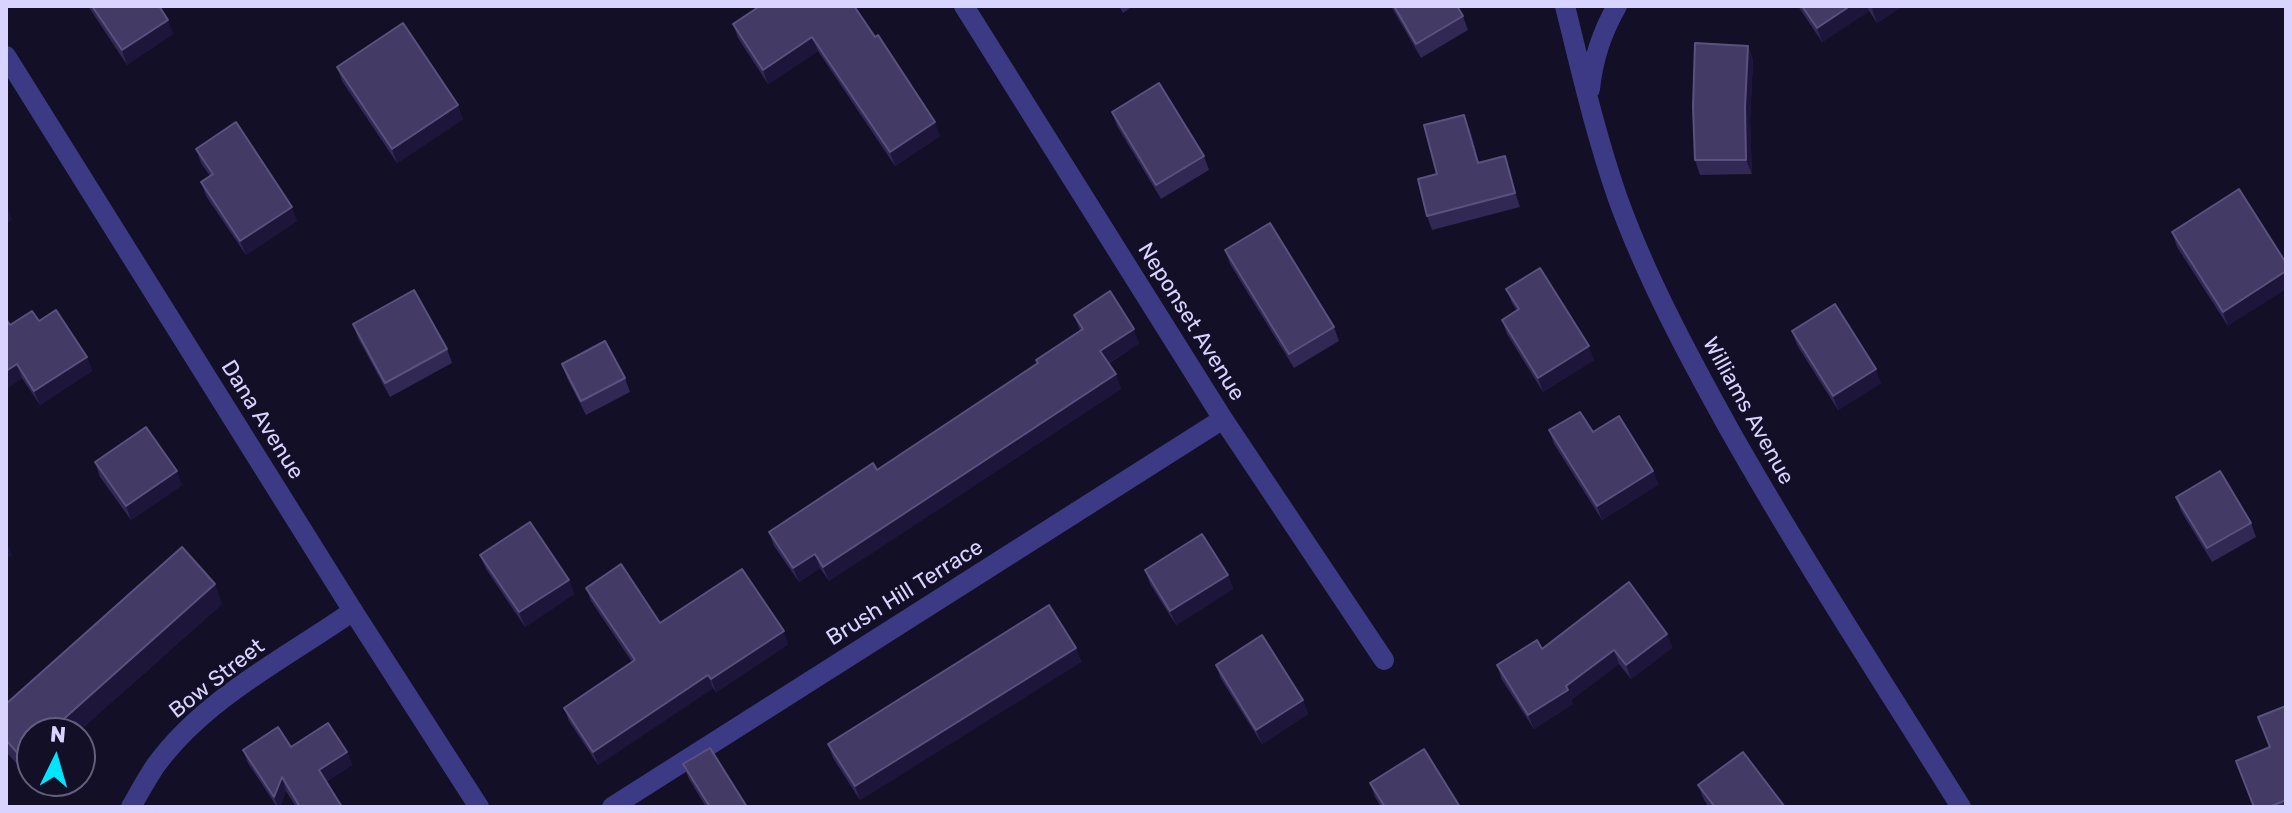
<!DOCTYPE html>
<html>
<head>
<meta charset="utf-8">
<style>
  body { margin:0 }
  #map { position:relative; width:2292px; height:813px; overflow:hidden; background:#130f26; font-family:Rubik,sans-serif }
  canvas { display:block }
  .frame { position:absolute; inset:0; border:8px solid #d9d4ff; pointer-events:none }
  .north { position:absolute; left:16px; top:717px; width:80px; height:80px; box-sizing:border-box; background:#130f26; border:2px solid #625e7d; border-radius:50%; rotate:5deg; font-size:22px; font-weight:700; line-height:32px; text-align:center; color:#d9d4ff }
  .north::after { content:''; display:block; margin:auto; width:28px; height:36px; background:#00e5ff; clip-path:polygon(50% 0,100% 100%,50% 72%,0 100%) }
</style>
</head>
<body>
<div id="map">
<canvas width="2292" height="813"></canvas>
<div class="frame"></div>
<div class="north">N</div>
</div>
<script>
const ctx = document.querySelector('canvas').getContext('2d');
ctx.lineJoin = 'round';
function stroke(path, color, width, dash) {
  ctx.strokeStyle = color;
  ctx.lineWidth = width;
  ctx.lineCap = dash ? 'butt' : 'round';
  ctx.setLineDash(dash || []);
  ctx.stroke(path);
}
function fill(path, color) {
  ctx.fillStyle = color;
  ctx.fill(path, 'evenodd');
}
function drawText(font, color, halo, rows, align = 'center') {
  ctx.font = font + ' Rubik,sans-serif';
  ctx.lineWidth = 6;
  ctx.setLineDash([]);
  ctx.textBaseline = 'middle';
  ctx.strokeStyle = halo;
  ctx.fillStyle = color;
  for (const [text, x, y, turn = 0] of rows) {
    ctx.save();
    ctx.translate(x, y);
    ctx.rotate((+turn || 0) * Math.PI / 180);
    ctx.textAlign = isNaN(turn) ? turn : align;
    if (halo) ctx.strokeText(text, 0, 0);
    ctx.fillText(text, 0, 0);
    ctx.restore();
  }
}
stroke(new Path2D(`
  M 964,6 L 1223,419 L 1384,660
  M 1565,6 C 1581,71 1596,136 1618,199 C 1647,279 1688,355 1729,429 C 1802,558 1883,682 1961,807
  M 1590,89 C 1593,59 1602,32 1617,6
  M 131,807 C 139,793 147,778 156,765 C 206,697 286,658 353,611
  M 612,807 L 1223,419`), '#3d3a85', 20);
stroke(new Path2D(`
  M 6,56 L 353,611 L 479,807`), '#3d3a85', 20);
fill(new Path2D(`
  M 88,6 L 159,6 L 173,34 L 127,65 Z
  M 854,6 L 940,136 L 895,166 L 818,51 L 768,84 L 738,38 L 733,24 Z
  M 1119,6 L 1133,6 L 1123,13 Z
  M 1391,6 L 1457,6 L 1463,16 L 1468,30 L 1421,58 Z
  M 1798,6 L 1903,6 L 1877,23 L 1869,11 L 1822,42 Z
  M 1748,46 L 1753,60 L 1750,121 L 1752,174 L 1700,175 L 1695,160 Z
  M 337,67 L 463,119 L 397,163 L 342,81 Z
  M 1112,112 L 1204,156 L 1209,170 L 1161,199 L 1117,126 Z
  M 1470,129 L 1479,163 L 1505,156 L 1520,207 L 1432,230 L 1427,216 L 1437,174 Z
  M 196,149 L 297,221 L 246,255 L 206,196 L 201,182 L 210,176 L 201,163 Z
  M 2239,189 L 2228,326 L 2177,247 L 2172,232 Z
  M 1225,250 L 1334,327 L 1339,341 L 1294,368 L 1230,264 Z
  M 1506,289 L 1594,360 L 1543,392 L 1507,334 L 1502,320 L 1517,311 L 1512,303 Z
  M 1074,315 L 1139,343 L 1108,364 L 1121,389 L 829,581 L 820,568 L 799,582 L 774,546 L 769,532 L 877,470 L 1037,364 L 1036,360 L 1080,330 Z
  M 6,319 L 10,325 L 39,321 L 87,357 L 92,371 L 40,405 L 22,378 L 6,389 Z
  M 353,324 L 447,349 L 452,363 L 390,397 L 358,338 Z
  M 1792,331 L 1881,383 L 1838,410 L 1797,345 Z
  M 562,364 L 625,378 L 630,392 L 586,415 L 567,378 Z
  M 1549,430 L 1593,432 L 1653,471 L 1658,485 L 1602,520 L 1554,444 Z
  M 95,462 L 182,485 L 131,520 L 100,477 Z
  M 2176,497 L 2251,523 L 2256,537 L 2212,562 L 2181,511 Z
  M 480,555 L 569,580 L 574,594 L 525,627 L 486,569 Z
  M 1145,570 L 1228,575 L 1233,589 L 1176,625 L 1150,584 Z
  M 586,588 L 660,623 L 788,644 L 716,692 L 713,688 L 598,765 L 569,721 L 564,708 L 632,662 L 591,601 Z
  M 222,604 L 77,733 L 32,733 L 32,773 L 28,776 L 6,752 L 6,704 Z
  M 1667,634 L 1672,648 L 1631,679 L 1619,664 L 1571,700 L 1573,704 L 1534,729 L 1502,680 L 1497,665 L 1542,649 Z
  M 1076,648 L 1081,662 L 860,800 L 833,758 L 828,744 Z
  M 1216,665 L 1303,700 L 1308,714 L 1262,744 L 1221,679 Z
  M 2286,706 L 2286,807 L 2254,807 L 2270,747 L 2258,717 Z
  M 291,747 L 347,752 L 352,765 L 326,782 L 342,807 L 296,807 L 286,791 L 280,807 L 277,807 L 248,763 L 243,750 Z
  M 683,764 L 747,807 L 706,807 L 689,779 Z
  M 1370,783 L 1460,807 L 1381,807 L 1375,797 Z
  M 1698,785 L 1785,807 L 1709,807 L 1704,800 Z`), '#312854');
fill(new Path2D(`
  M 1850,6 L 1867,6 L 1869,11 L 1822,42 L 1817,28 Z
  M 1876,6 L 1903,6 L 1877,23 L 1872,9 Z
  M 168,20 L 173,34 L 127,65 L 122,50 Z
  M 812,37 L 818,51 L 768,84 L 763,70 Z
  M 1748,46 L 1753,60 L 1750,121 L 1752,174 L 1746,160 L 1745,107 Z
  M 458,105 L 463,119 L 397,163 L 392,149 Z
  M 1464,115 L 1470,129 L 1483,178 L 1478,163 Z
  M 935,122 L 940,136 L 895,166 L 890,152 Z
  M 1505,156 L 1510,170 L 1520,207 L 1515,193 Z
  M 7,205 L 12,220 L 6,224 L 6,206 Z
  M 292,207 L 297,221 L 246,255 L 240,241 Z
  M 2286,271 L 2286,289 L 2228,326 L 2223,312 Z
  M 1134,329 L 1139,343 L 1105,365 L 1100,351 Z
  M 1589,346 L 1594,360 L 1543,392 L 1538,378 Z
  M 87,357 L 92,371 L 40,405 L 34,391 Z
  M 17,364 L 22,378 L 6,389 L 6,371 Z
  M 1876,369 L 1881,383 L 1838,410 L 1833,396 Z
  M 1116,374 L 1121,389 L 829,581 L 823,567 Z
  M 177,471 L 182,485 L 131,520 L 126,506 Z
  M 1653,471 L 1658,485 L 1602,520 L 1597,506 Z
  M 6,541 L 12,555 L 6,559 Z
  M 815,554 L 820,568 L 799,582 L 793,568 Z
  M 1228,575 L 1233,589 L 1176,625 L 1170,611 Z
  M 569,580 L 574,594 L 525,627 L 519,612 Z
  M 215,584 L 222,604 L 77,733 L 48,733 Z
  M 784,631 L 788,644 L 716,692 L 711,679 Z
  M 1667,634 L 1672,648 L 1631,679 L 1626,665 Z
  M 1076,648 L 1081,662 L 860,800 L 855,786 Z
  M 1614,650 L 1619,664 L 1571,700 L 1573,704 L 1534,729 L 1528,715 Z
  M 708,675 L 713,688 L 598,765 L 593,752 Z
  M 1303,700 L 1308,714 L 1262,744 L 1256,730 Z
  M 32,747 L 32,773 L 28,776 L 21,757 Z
  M 347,752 L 352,765 L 324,783 L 319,770 Z
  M 282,777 L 286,791 L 280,807 L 278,807 L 274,797 Z`), '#1d163a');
const building = new Path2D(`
  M 92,6 L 159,6 L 168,20 L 122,50 Z
  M 760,6 L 854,6 L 875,37 L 878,35 L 935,122 L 890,152 L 812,37 L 763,70 L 733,24 Z
  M 1394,6 L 1457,6 L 1463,16 L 1416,44 Z
  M 1802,6 L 1850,6 L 1817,28 Z
  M 403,23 L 458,105 L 392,149 L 337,67 Z
  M 1695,43 L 1748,46 L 1745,107 L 1746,160 L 1695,160 L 1693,107 Z
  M 1159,83 L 1204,156 L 1156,185 L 1112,112 Z
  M 1464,115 L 1478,163 L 1505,156 L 1515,193 L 1427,216 L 1418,179 L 1437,174 L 1424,125 Z
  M 236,122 L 292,207 L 240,241 L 201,182 L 213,174 L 196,149 Z
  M 2239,189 L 2286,263 L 2286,271 L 2223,312 L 2172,232 Z
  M 1270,223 L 1334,327 L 1289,354 L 1225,250 Z
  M 1540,268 L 1589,346 L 1538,378 L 1502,320 L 1519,309 L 1506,289 Z
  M 414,290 L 447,349 L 385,383 L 353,324 Z
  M 1110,291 L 1134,329 L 1100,351 L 1116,374 L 823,567 L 815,554 L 793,568 L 769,532 L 873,463 L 877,470 L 1038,363 L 1036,360 L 1083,329 L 1074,315 Z
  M 1835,304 L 1876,369 L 1833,396 L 1792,331 Z
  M 56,310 L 87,357 L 34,391 L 17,364 L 6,371 L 6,319 L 10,325 L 32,311 L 39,321 Z
  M 605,341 L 625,378 L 581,401 L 562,364 Z
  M 1580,412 L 1593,432 L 1619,416 L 1653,471 L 1597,506 L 1549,430 Z
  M 146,427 L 177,471 L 126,506 L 95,462 Z
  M 2220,471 L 2251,523 L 2207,548 L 2176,497 Z
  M 530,522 L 569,580 L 519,612 L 480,555 Z
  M 1202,534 L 1228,575 L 1170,611 L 1145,570 Z
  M 182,547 L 215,584 L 48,733 L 32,733 L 32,747 L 21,757 L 6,740 L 6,704 Z
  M 621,564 L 660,623 L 742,569 L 784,631 L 711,679 L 708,675 L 593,752 L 564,708 L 635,660 L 586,588 Z
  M 1629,582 L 1667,634 L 1626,665 L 1614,650 L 1566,686 L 1568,690 L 1528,715 L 1497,665 L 1537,640 L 1542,649 Z
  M 1049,605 L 1076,648 L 855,786 L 828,744 Z
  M 1262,635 L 1303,700 L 1256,730 L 1216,665 Z
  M 2286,706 L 2286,800 L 2269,807 L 2254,807 L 2236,761 L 2270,747 L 2258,717 Z
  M 328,723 L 347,752 L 319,770 L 342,807 L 300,807 L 282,777 L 274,797 L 243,750 L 278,727 L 291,747 Z
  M 710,748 L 747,807 L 710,807 L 683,764 Z
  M 1424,749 L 1460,807 L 1385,807 L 1370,783 Z
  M 1743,752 L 1785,807 L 1715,807 L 1698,785 Z`);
fill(building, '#433a66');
stroke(building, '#5a527e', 2);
drawText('22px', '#d9d4ff', '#130f26', [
  ["Neponset Avenue",1191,322,58],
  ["Williams Avenue",1748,411,61],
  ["Dana Avenue",262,420,58],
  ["Brush Hill Terrace",905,593,-32],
  ["Bow Street",217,679,-38]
]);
</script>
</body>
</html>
